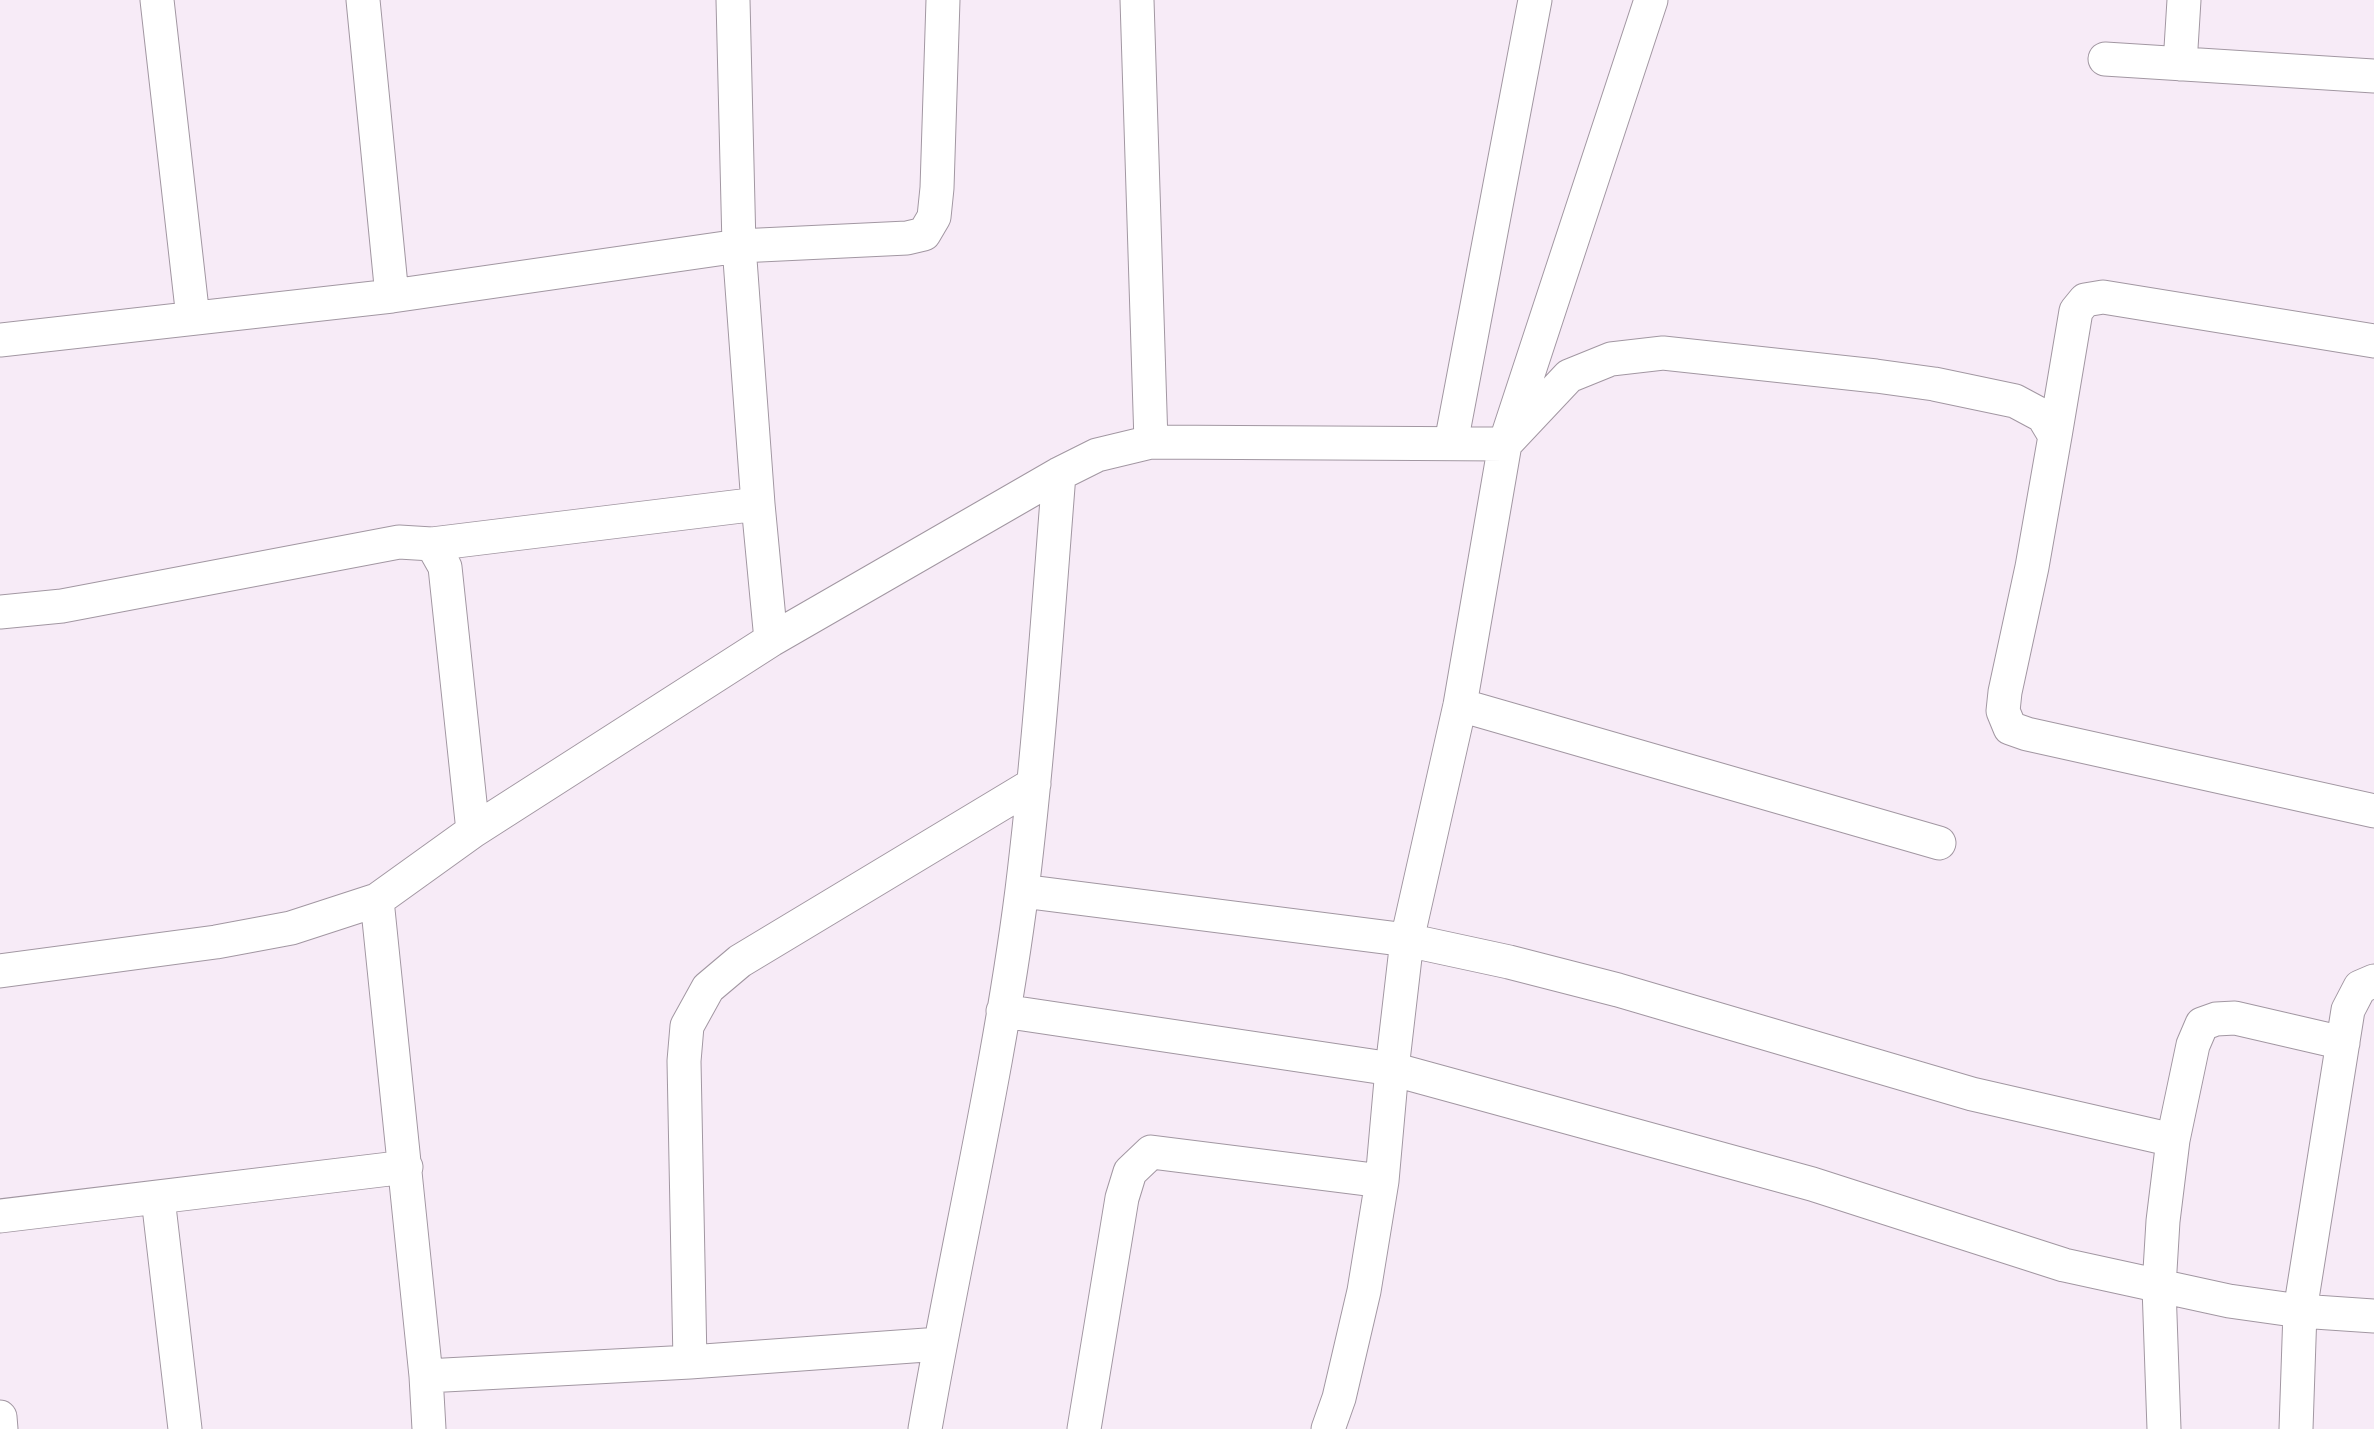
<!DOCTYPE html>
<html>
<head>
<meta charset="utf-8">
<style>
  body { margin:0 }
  canvas { display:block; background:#f7ebf7 }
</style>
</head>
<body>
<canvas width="2374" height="1429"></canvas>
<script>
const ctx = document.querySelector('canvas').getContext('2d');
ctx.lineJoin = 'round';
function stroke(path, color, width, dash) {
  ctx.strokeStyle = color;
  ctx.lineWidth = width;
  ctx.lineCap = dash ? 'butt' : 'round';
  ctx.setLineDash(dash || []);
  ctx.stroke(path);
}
const minor = new Path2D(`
  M 157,0 L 193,318
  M 363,0 L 392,296
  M 733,0 L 739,246 L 758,504 L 771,640
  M 1137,0 L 1151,442
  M 2105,59 L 2374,76
  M 2180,64 L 2184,0
  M 0,340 L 392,296 L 739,246 L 907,238 L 924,234 L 934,217 L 937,188 L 943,0
  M 2055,436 L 2076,311 L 2085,300 L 2103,297 L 2374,341
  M 1451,443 L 1535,0
  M 432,544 L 758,504
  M 0,612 L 62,606 L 399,542 L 432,544 L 445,567 L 473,831
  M 1460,705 L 1939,843
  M 1022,891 L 1407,940 L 1509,962 L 1618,990 L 1972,1094 L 2173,1140
  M 377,900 L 426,1376 L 429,1429
  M 0,971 L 216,942 L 291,928 L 377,900 L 473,831 L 771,640 L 1059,474 L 1097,455 L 1151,442 L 1505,444 L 1569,376 L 1611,359 L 1663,353 L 1876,376 L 1934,384 L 2015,401 L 2043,416 L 2055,436 L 2032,567 L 2005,692 L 2003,711 L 2010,728 L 2027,734 L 2374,811
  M 1003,1011 L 1392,1069 L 1812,1184 L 2064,1265 L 2229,1301 L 2300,1311 L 2374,1316
  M 158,1198 L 185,1429
  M 0,1216 L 406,1167
  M 690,1362 L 684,1061 L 687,1026 L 708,988 L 740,961 L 1034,784
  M 426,1376 L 690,1362 L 940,1344
  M 0,1417 L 1,1429
  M 925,1429 C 956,1249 999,1071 1022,890 C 1039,752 1048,613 1059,474
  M 1084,1429 L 1122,1198 L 1130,1172 L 1151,1152 L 1382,1181
  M 1328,1429 L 1339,1398 L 1364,1291 L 1382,1181 L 1392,1069 L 1407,940 L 1460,705 L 1505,444 L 1651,0
  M 2164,1429 L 2159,1287 L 2163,1221 L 2173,1140 L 2193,1045 L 2202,1024 L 2216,1019 L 2235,1018 L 2343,1043
  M 2296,1429 L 2300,1311 L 2348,1010 L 2360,987 L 2374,981`);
stroke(minor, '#a297a2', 35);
stroke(minor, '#fff', 33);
</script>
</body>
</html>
